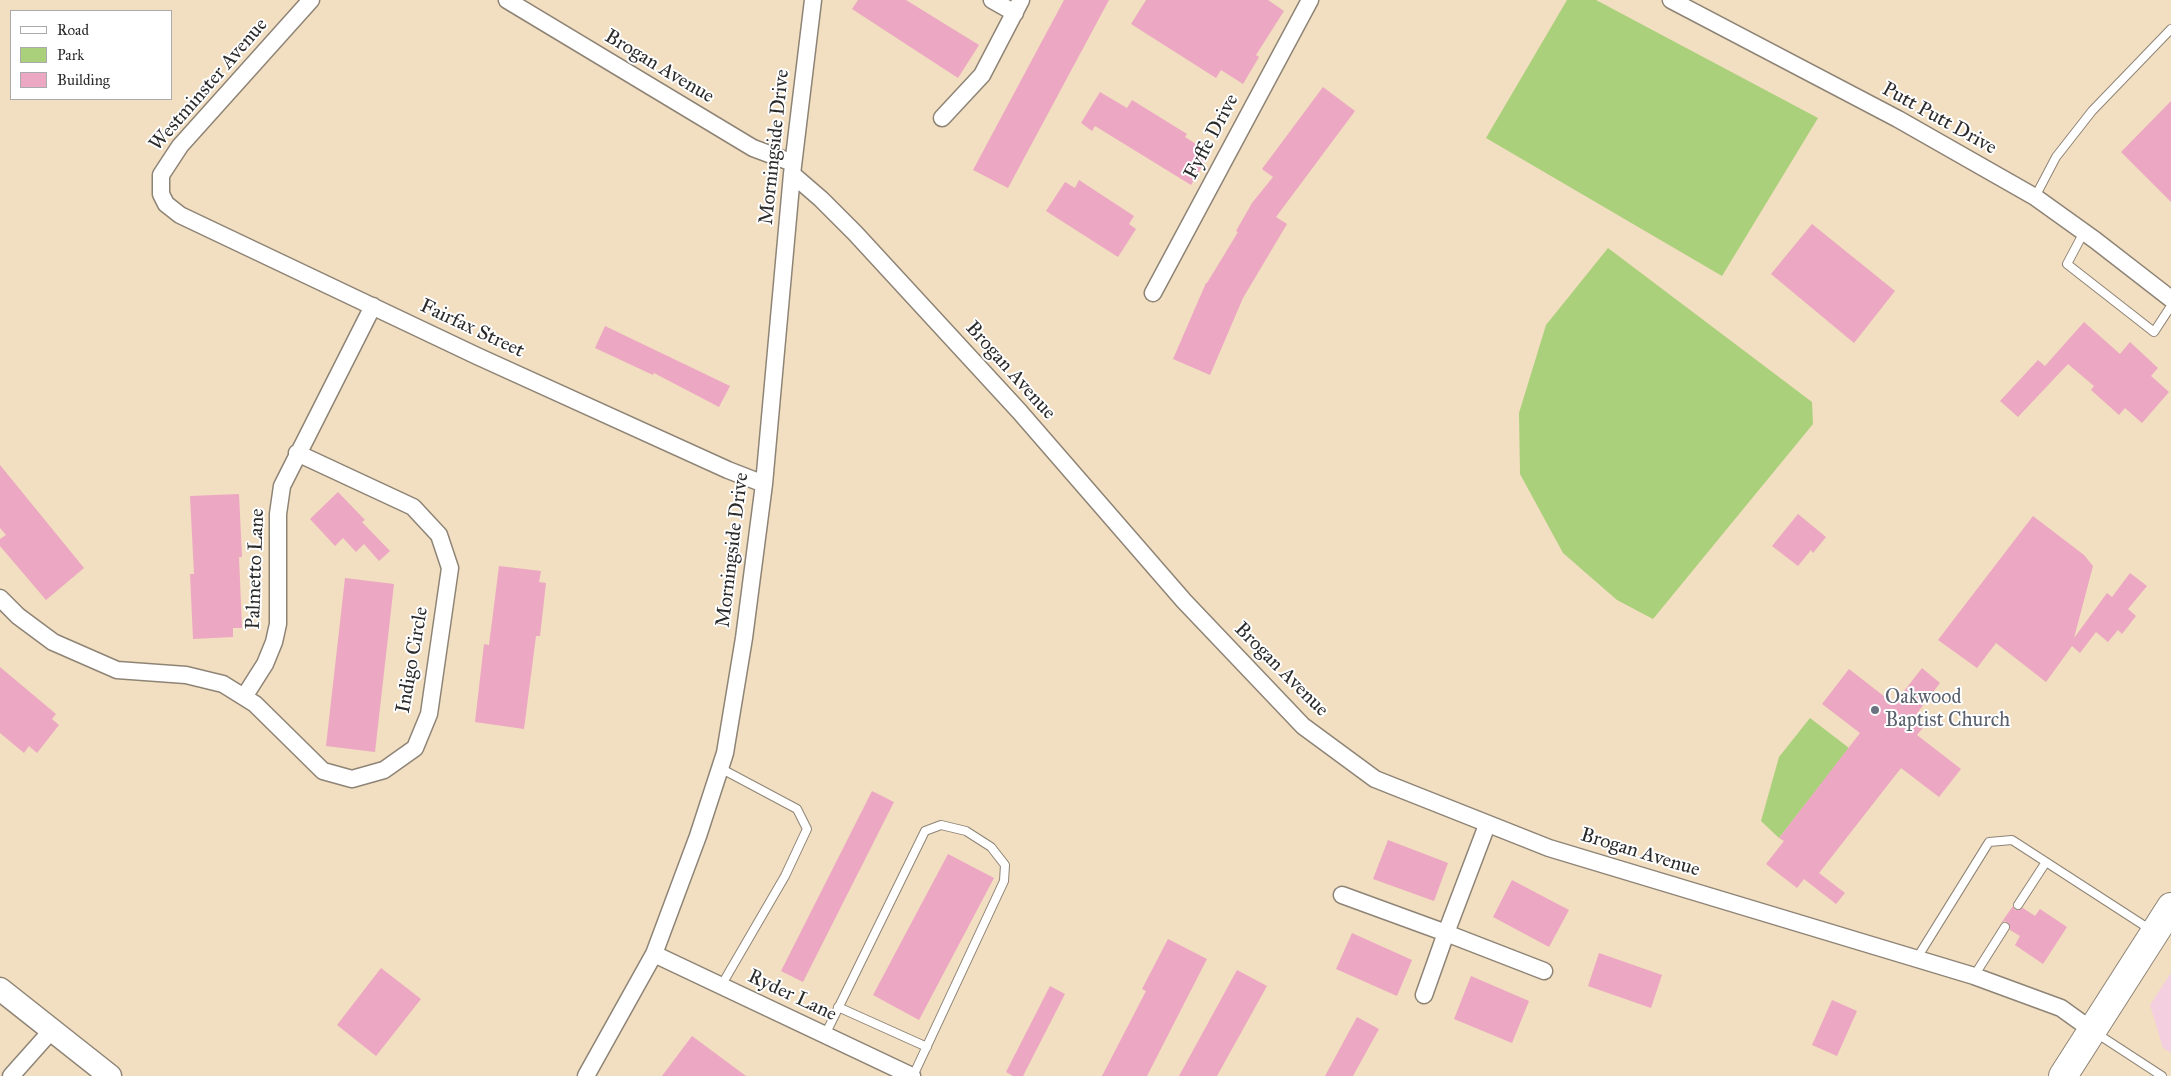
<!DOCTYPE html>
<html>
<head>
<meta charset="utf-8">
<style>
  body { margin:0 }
  #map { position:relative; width:2171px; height:1076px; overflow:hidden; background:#f2dec0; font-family:"IM FELL Great Primer",serif }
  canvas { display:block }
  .legend { position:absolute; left:10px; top:10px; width:162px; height:90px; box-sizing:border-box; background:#fff; border:1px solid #aaa; margin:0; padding:6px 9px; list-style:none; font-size:15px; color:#2b2b2b }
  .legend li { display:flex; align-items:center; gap:10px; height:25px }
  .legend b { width:25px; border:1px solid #aaa }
</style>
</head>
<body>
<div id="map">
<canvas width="2171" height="1076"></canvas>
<ul class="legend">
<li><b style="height:6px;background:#fff"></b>Road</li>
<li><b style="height:14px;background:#aad07b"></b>Park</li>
<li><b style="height:14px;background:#eca7c3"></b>Building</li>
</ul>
</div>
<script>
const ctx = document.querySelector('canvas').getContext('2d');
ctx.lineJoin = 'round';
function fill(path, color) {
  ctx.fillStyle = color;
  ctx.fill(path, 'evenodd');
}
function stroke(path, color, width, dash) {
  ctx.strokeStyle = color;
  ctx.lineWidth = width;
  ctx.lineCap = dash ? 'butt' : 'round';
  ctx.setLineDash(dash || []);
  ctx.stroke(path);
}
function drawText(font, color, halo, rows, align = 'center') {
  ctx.font = font + ' "IM FELL Great Primer",serif';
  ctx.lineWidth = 4;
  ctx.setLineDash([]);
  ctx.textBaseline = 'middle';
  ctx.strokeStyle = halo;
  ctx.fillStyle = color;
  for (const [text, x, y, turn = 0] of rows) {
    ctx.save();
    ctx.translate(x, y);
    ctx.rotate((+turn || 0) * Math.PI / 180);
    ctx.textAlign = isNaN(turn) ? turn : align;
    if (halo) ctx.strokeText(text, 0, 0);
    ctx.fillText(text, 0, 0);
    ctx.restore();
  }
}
fill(new Path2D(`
  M 2171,973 L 2171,1053 L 2163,1048 L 2150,1005 Z`), '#f3cfe0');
fill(new Path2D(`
  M 1567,0 L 1596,0 L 1818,118 L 1722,276 L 1486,138 Z
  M 1608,248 L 1812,402 L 1813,424 L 1653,619 L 1617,600 L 1563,553 L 1520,474 L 1519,413 L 1546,325 Z
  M 1810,718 L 1849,748 L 1779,838 L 1761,821 L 1779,757 Z`), '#aad07b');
fill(new Path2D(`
  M 858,0 L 906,0 L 979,45 L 958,78 L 852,9 Z
  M 1064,0 L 1109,0 L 1008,188 L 973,170 Z
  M 1146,0 L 1268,0 L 1284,11 L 1256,55 L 1259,57 L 1243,84 L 1221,70 L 1216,78 L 1131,24 Z
  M 1323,87 L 1355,111 L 1276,217 L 1287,224 L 1243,298 L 1210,375 L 1173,359 L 1206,283 L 1207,283 L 1238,232 L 1236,231 L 1252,203 L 1273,177 L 1262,169 Z
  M 1100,92 L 1127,108 L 1132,100 L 1187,134 L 1185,137 L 1210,153 L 1191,185 L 1095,126 L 1092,131 L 1081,123 Z
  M 2171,101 L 2171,202 L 2121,152 Z
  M 1079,180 L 1134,216 L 1129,224 L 1136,229 L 1118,257 L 1046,211 L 1065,182 L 1075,188 Z
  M 1812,224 L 1895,291 L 1854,343 L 1771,274 Z
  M 2084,322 L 2120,354 L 2130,342 L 2158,368 L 2151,376 L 2169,392 L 2142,423 L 2125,408 L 2119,415 L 2091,390 L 2094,386 L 2068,364 L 2018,417 L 2000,401 L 2038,360 L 2045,366 Z
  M 605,326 L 730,386 L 719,407 L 654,373 L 653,375 L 595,348 Z
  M 0,465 L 84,568 L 46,600 L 0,546 L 0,539 L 6,535 L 0,528 Z
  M 338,492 L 365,520 L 362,522 L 390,551 L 379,561 L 364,544 L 356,552 L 343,538 L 335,546 L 310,519 Z
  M 239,494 L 242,557 L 239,557 L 242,628 L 233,628 L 233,637 L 193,639 L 190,574 L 194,574 L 190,496 Z
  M 1798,514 L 1826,537 L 1813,553 L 1811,550 L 1798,566 L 1772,546 Z
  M 2033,516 L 2084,555 L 2093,566 L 2074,638 L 2107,593 L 2112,597 L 2130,573 L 2147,586 L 2128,609 L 2136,616 L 2122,634 L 2118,630 L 2108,642 L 2096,632 L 2080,653 L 2072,646 L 2046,682 L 1996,643 L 1977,668 L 1938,640 Z
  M 499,566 L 541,571 L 539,582 L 546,583 L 540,636 L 536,636 L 524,729 L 475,722 L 484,644 L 489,645 Z
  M 345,578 L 394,584 L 375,752 L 326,746 Z
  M 0,667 L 56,714 L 52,719 L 59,725 L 37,753 L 29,746 L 24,753 L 0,733 Z
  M 1922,668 L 1940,683 L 1915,716 L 1926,724 L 1917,735 L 1961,769 L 1939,797 L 1901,768 L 1819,873 L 1845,893 L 1836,904 L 1804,879 L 1797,888 L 1766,864 L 1784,841 L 1779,838 L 1860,733 L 1822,704 L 1849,669 L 1894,704 Z
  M 872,791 L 894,802 L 803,982 L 781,971 Z
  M 1388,840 L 1448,863 L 1434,901 L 1373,879 Z
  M 948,854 L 994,878 L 919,1020 L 873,995 Z
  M 1512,880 L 1569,910 L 1549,947 L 1493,917 Z
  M 2013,906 L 2015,910 L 2023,908 L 2035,916 L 2040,909 L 2067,927 L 2043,964 L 2015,945 L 2020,936 L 2010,930 L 2008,923 L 2005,921 L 2001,923 Z
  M 1352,933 L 1412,960 L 1397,996 L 1336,969 Z
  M 1168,939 L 1207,959 L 1147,1076 L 1102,1076 L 1146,991 L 1142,989 Z
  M 1599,953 L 1662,975 L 1651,1008 L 1588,986 Z
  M 381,968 L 421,999 L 376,1056 L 337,1025 Z
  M 1237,970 L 1267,986 L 1217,1076 L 1179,1076 Z
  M 1471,976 L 1529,1001 L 1512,1043 L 1454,1019 Z
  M 1050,986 L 1065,994 L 1023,1076 L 1013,1076 L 1006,1072 Z
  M 1832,1000 L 1857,1011 L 1837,1056 L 1812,1045 Z
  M 1357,1017 L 1379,1029 L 1353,1076 L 1325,1076 Z
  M 692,1036 L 746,1076 L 662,1076 Z`), '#eca7c3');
const lane = new Path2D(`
  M 2035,197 L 2056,157 L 2092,111 L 2171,29
  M 2084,232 L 2067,264 L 2154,332 L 2171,306
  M 720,768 L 797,809 L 807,829 L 785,876 L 721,986
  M 2018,905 L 2046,862
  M 1917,958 L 1989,842 L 2012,840 L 2151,930
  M 1974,976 L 2005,927
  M 838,1007 L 927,1047
  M 2096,1033 L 2162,1076
  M 825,1035 L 925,831 L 941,825 L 966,831 L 991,847 L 1005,865 L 1004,881 L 913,1076`);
const street = new Path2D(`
  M 311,0 L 180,146 L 161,175 L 161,194 L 166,204 L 180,215 L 477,356 L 728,470 L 764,484
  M 507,0 L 753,148 L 793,163
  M 992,0 L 1015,13
  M 1671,0 L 1898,119 L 2035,197 L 2095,240 L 2171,299
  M 942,118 L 982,75 L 1021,0
  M 792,174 L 821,199 L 855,233 L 1019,411 L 1184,601 L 1303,726 L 1375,779 L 1549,848 L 1974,976 L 2061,1008 L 2093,1031
  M 1153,293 L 1310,0
  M 0,598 L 18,616 L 53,642 L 117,670 L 186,675 L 223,684 L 255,704 L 323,771 L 352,779 L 384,770 L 415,748 L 429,714 L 450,568 L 439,535 L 413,507 L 297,453
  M 244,697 L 265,664 L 274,642 L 278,624 L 278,514 L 282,486 L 373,306
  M 1342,895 L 1446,933 L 1487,825
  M 654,954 L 912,1076
  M 1424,995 L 1446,933 L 1544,971
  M 11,1076 L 52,1030
  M 586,1076 L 654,954 L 698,836 L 725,753 L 744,638 L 764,484 L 792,174 L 813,0`);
const secondary = new Path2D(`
  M 0,989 L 110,1076`);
const highway = new Path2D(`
  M 2063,1076 L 2171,907`);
stroke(lane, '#8e8476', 10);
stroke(street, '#8e8476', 19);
stroke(secondary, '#8e8476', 25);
stroke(highway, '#8e8476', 30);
stroke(lane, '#fff', 8);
stroke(street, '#fff', 16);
stroke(secondary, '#fff', 22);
stroke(highway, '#fff', 28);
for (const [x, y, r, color] of [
  [1875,710,5,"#6b7280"]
]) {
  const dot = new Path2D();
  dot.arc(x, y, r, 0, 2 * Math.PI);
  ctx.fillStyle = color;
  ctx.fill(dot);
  stroke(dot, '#fff', 2);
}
drawText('20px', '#2b2b2b', '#fff', [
  ["Brogan Avenue",659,67,31],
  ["Westminster Avenue",209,85,-49],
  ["Putt Putt Drive",1939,119,29],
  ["Fyffe Drive",1212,137,-62],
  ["Morningside Drive",775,147,-84],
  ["Fairfax Street",472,329,25],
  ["Brogan Avenue",1010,371,48],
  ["Morningside Drive",733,550,-83],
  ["Palmetto Lane",256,569,-88],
  ["Indigo Circle",413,660,-80],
  ["Brogan Avenue",1281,670,45],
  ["Brogan Avenue",1640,853,17],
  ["Ryder Lane",792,996,25]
]);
drawText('20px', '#5b616d', '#fff', [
  ["Oakwood",1885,698],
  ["Baptist Church",1885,721]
], 'left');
</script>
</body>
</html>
